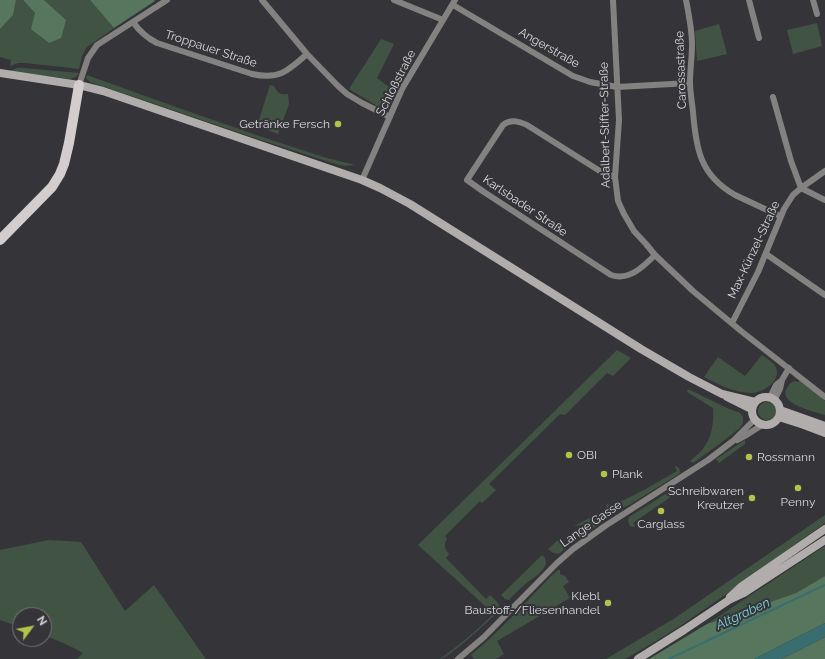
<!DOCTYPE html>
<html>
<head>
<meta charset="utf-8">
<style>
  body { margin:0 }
  #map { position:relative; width:825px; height:659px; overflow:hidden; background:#353539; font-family:Raleway,sans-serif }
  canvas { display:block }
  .north { position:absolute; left:12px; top:607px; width:40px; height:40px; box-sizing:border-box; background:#353539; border:1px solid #767679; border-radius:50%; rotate:58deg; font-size:11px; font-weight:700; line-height:16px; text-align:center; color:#d7d8da }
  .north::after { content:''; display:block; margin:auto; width:14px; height:18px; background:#b3c24b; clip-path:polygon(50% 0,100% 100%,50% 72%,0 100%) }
</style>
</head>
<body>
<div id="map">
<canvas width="825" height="659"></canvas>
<div class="north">N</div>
</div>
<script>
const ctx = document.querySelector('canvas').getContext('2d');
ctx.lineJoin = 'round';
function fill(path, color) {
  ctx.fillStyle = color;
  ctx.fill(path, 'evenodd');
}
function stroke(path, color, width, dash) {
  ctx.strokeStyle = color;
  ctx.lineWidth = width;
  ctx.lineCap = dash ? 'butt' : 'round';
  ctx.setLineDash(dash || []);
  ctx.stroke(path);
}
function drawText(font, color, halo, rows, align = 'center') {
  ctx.font = font + ' Raleway,sans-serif';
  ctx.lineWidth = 4;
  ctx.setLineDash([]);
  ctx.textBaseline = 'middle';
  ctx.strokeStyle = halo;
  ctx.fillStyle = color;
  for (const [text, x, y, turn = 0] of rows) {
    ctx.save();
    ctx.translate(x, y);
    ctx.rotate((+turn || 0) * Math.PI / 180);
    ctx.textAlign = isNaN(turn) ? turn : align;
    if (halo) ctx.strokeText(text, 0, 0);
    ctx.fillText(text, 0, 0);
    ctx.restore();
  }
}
fill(new Path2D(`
  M 16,0 L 23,0 L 35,13 L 66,20 L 44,0 L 90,0 L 114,28 L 87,47 L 82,56 L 79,69 L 26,63 L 18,63 L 10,66 L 11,60 L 0,57 L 0,29 L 13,15 Z
  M 817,23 L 822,46 L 793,54 L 787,30 Z
  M 719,24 L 727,54 L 697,61 L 695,31 Z
  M 381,39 L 394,44 L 377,78 L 389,87 L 379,107 L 349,89 Z
  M 17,68 L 23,68 L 79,73 L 76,77 L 70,79 L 10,71 Z
  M 87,75 L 159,101 L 259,136 L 323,157 L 355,165 L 344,166 L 336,164 L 258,139 L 90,82 L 86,78 Z
  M 270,85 L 274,86 C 278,93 279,95 288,94 L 289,104 L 278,134 L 257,126 Z
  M 617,350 L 631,358 L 613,376 L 607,373 L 565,415 L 560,414 L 489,484 L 496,490 L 482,503 L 480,501 L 445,536 L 447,539 L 445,543 L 445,548 L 449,554 L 446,558 L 486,599 L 490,595 L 498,603 L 500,608 L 499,611 C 485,624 471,637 456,649 C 451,652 446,658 440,659 C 459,645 477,631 493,614 L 482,603 L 418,545 Z
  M 762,355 C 767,359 776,363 777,371 C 778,383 762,393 751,393 C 735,393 718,384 704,377 L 718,357 L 745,376 Z
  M 794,381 L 799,382 L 800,381 L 809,387 L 825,401 L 825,415 C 815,412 780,404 786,390 C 788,386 790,383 794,381 Z
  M 688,389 L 729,409 L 740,413 L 743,417 L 743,423 L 740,428 L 718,445 L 693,463 L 690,461 C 694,457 699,454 702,450 C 712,438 714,423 713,408 L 687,392 Z
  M758 411a9 9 0 1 1 18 0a9 9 0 1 1-18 0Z
  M 745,440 L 745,444 L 719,463 L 716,459 Z
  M 676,466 L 679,468 L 680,472 L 679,474 L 629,505 L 624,507 L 620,507 L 615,502 L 617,501 L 618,503 L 644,490 L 677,471 L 675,467 Z
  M 675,488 L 678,492 L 633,523 L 635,527 L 630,526 L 628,521 L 629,517 Z
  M 608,504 C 610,508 612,512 609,516 C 604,522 589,530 582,535 C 574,540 567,547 560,553 C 556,555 551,552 548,549 L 560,538 L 560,542 L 564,545 L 585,529 L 582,525 L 574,526 L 607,509 L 606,505 Z
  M 825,515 L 825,523 L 797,543 L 725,595 L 680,626 L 656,641 L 625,659 L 606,659 L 675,618 Z
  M 49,540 L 81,542 L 125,611 L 154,585 L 206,659 L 77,659 L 83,653 C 71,646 57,640 44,635 L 44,615 L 20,615 L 20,627 L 0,620 L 0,550 Z
  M 825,546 L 825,576 L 796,593 L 707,624 Z
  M 542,555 L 545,558 L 546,563 C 544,573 529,580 522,587 C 517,591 513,596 509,600 L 505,599 L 501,595 Z
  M 558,570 L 560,570 L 560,574 L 565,576 L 569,582 L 563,586 L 570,598 L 554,607 L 555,609 L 550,612 L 548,611 L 497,641 L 504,654 L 496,659 L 474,659 L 471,655 C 500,631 526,602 552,575 Z`), '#415444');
fill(new Path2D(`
  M 0,0 L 16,0 L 13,15 L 0,29 Z
  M 23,0 L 44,0 L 66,20 L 61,38 L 49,43 L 31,29 L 35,13 Z
  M 90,0 L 154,0 L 155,1 L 114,28 Z
  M 825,576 L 825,623 L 754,659 L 649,659 L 707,624 L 796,593 Z
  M 825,637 L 825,659 L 782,659 Z`), '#56775d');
fill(new Path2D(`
  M 825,623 L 825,637 L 782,659 L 754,659 Z`), '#396d70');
stroke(new Path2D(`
  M 669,659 L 825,585`), '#396d70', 2);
stroke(new Path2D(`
  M 262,0 L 307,54 L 338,86 L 347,94 L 362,103 L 390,117
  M 394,0 L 443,20
  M 613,0 L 619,120 L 615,177 L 618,201 L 624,214 L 634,231 L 646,244 L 655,255 L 693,291 L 741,331 L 825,397
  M 686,0 C 689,15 692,30 692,45 C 692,58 690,70 690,82 C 690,92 692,102 693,112 C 696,149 700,175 735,195 L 780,216
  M 749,0 L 759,38
  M 813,0 L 817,14
  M 453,5 L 573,76 L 590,82 L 617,87 L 690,83
  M 133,22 C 140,32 147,38 157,43 L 252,74 C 279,80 288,71 307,54
  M 79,85 L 88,58 L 97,45 L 167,0
  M 773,97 L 791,161 L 801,188 L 825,200
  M 615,177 L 603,173 L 527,125 C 518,121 510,119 503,125 L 467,180 L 484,192 L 611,275 C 629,281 643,267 655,255
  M 362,180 L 402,89 L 455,0
  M 766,254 L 825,295
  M 732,323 L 758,272 L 784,209 L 793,195 L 801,188 L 825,171
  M 770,397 L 776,385 L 782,380 L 789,368
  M 775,399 L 780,389 L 782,380
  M 737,440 L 748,434 L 762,425
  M 458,659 L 484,637 L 557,563 L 573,549 L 605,526 L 708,460 L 733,441 L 755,419`), '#848281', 6);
stroke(new Path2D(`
  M 0,73 L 79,85 L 103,91 L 362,180 L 380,188 L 410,204 L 641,349 L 689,377 L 722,394 L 755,402
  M752 411a14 14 0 1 1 28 0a14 14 0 1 1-28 0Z
  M 727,397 L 751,409
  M 780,410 L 825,426
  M 779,417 L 804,425 L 825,433
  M 730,597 L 742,586 L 825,529
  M 638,659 L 684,630 L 729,600 L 744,593 L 825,540`), '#b0adac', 8);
stroke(new Path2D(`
  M 0,240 L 52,187 L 60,174 L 64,164 L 69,143 L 79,85`), '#d3cecd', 10);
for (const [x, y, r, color] of [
  [338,124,4,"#b3c24b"],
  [569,455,4,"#b3c24b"],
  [749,457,4,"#b3c24b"],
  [604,474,4,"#b3c24b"],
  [798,488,4,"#b3c24b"],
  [752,498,4,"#b3c24b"],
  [661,511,4,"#b3c24b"],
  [608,603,4,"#b3c24b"]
]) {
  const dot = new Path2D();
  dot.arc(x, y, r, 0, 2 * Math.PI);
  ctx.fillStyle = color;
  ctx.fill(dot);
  stroke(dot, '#353539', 1.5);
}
drawText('12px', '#d7d8da', '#353539', [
  ["Angerstraße",549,48,30],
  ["Troppauer Straße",211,49,18],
  ["Carossastraße",681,70,-92],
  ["Schloßstraße",396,83,-63],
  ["Adalbert-Stifter-Straße",605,125,-91],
  ["Karlsbader Straße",525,206,34],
  ["Max-Künzel-Straße",754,250,-65],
  ["Lange Gasse",591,524,-35]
]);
drawText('12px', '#d7d8da', '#353539', [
  ["Getränke Fersch",330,124],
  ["OBI",577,455,"left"],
  ["Rossmann",757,457,"left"],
  ["Plank",612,474,"left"],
  ["Schreibwaren",744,491],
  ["Kreutzer",744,505],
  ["Penny",798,502,"center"],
  ["Carglass",661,524,"center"],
  ["Klebl",600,596],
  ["Baustoff-/Fliesenhandel",600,610]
], 'right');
drawText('italic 13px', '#7cd5db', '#353539', [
  ["Altgraben",743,614,-25]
]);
</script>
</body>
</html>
